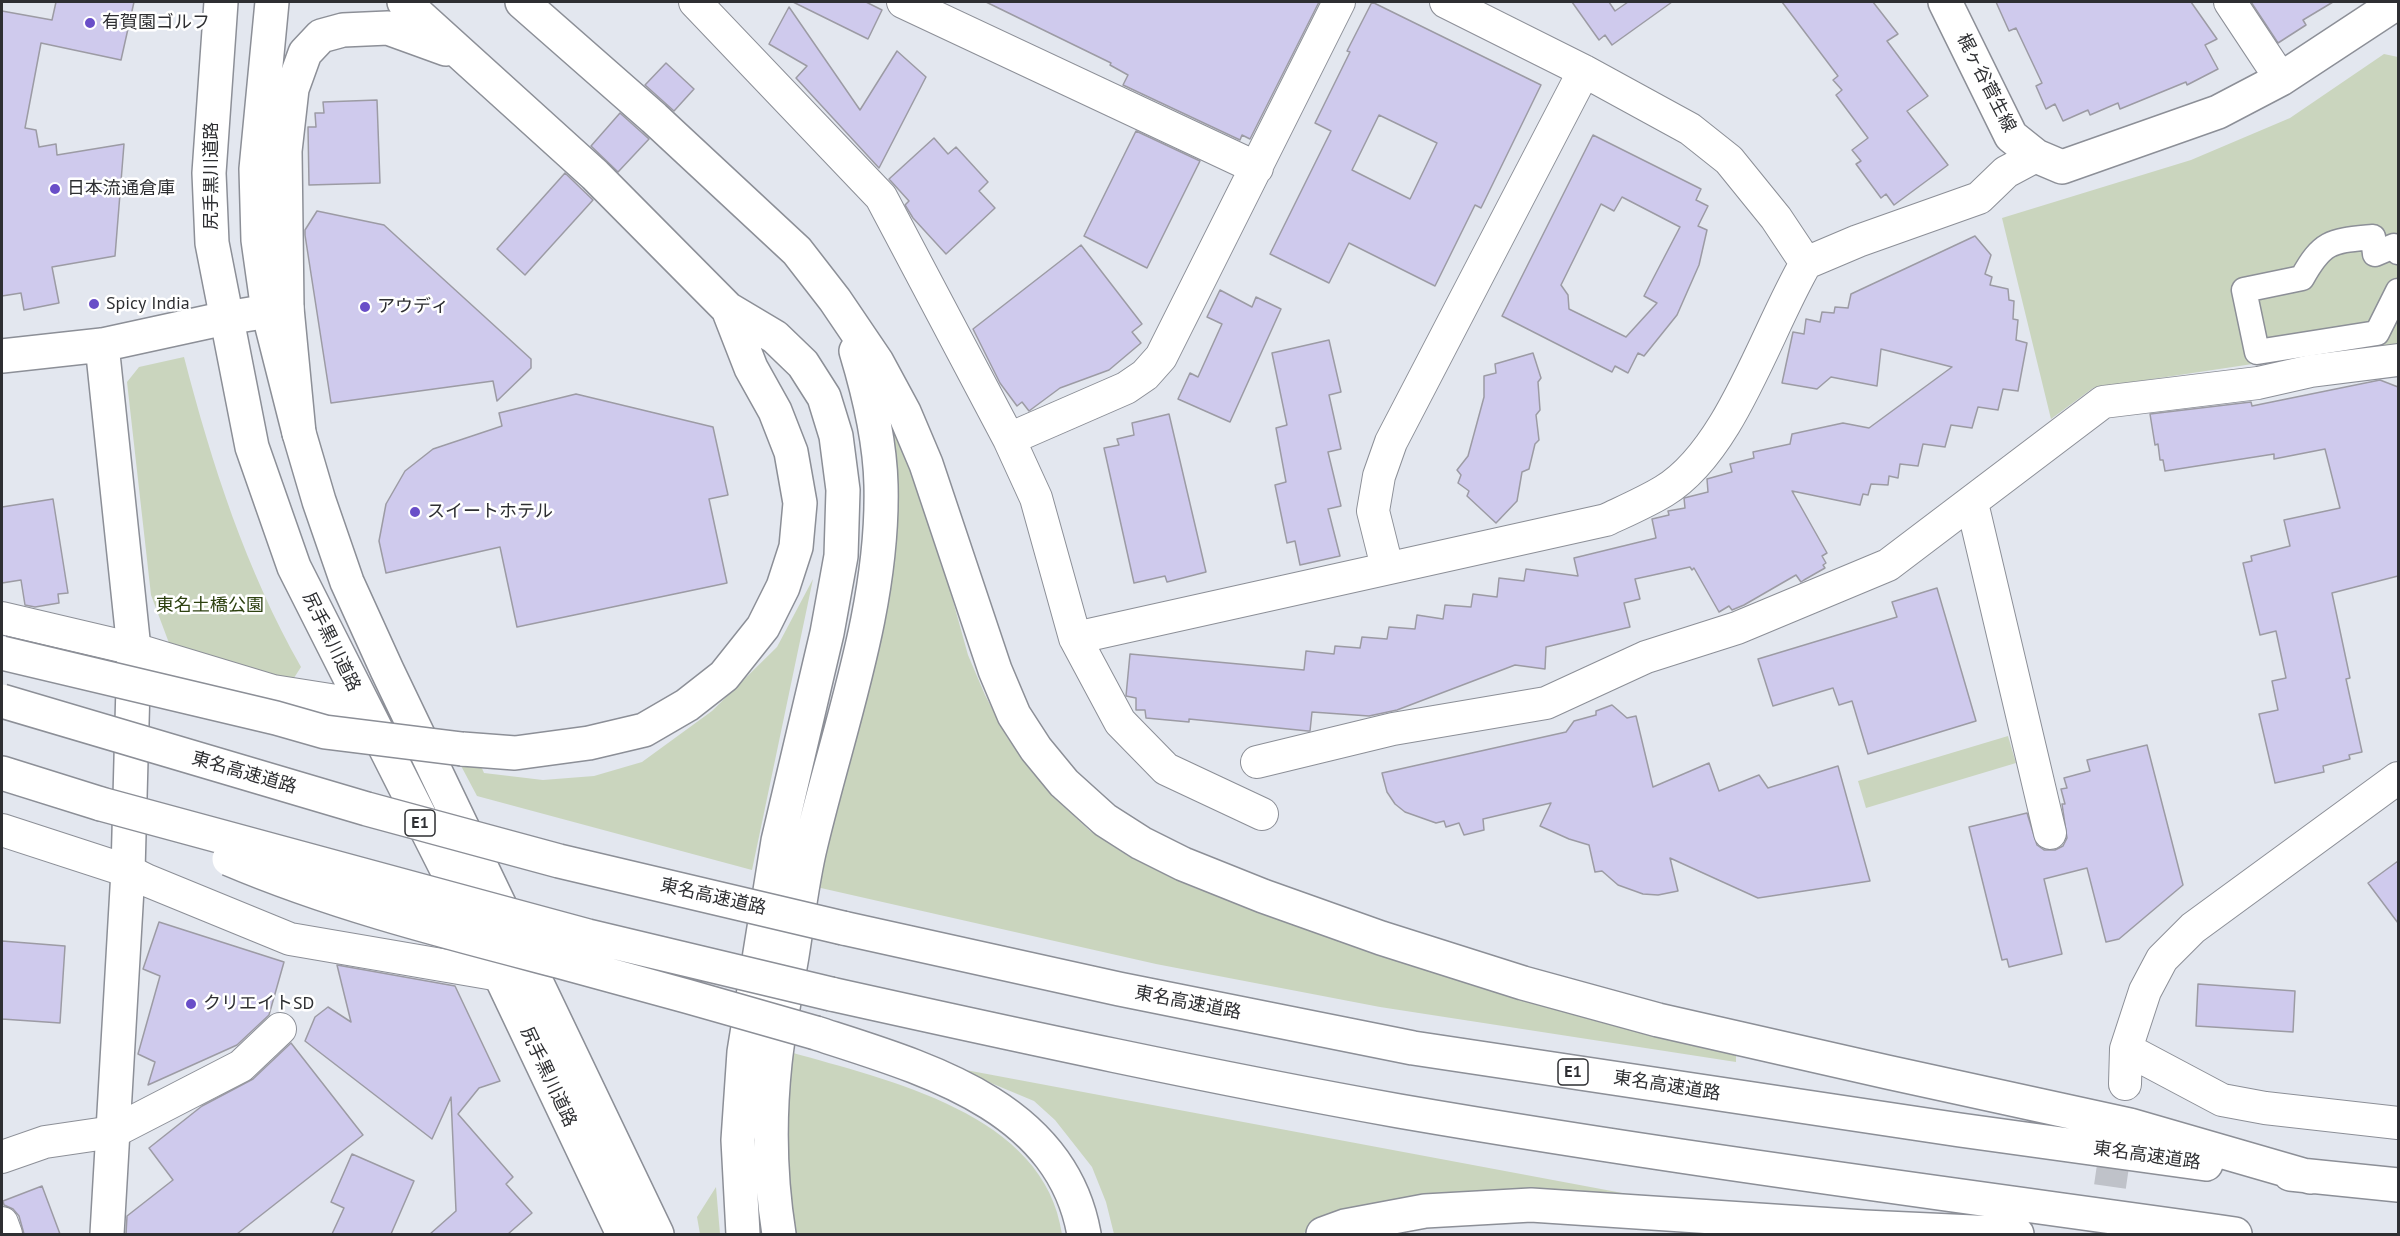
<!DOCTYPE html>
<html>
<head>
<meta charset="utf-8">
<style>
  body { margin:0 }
  #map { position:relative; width:2400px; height:1236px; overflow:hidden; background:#e3e7ef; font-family:"PT Sans",sans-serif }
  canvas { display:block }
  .frame { position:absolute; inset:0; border:3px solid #2e2f32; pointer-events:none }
</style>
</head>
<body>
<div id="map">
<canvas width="2400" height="1236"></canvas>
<div class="frame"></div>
</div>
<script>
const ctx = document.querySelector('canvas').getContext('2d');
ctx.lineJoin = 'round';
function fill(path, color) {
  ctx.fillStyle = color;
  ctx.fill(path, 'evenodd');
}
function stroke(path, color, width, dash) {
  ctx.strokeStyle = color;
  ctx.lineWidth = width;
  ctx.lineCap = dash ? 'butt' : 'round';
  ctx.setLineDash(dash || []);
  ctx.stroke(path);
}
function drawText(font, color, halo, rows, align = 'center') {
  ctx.font = font + ' "PT Sans","Noto Sans JP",sans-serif';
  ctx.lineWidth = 5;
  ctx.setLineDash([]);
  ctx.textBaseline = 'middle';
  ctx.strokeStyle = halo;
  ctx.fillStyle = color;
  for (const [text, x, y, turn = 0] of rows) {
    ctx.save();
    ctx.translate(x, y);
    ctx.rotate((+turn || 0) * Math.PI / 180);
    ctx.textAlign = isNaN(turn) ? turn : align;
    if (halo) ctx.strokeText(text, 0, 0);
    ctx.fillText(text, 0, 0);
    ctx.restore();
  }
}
fill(new Path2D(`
  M 2384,54 L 2398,57 L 2398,347 L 2299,357 L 2093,388 L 2051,419 L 2002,218 L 2191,160 L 2290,118 Z
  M 184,357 C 212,465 246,570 301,667 L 292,681 L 172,651 L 151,595 L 127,382 L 139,367 Z
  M 887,413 L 922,498 L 941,558 L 968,655 L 985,695 L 1007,737 L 1031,771 L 1055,798 L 1090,831 L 1128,856 L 1195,888 L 1466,980 L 1736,1054 L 1736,1062 L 1380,1007 L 1156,964 L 812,886 Z
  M 813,579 L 752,870 L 477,796 L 459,762 L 480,764 L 484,773 L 543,780 L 594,776 L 642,762 L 712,711 L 777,647 Z
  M 2008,736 L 2016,763 L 1866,808 L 1858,781 Z
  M 790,1052 C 887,1080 1045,1113 1062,1234 L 795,1234 C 783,1175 787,1112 790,1052 Z
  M 955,1068 L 1633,1195 L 1631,1201 L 1319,1227 L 1301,1234 L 1114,1234 L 1106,1202 L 1092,1167 L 1055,1120 L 1034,1101 Z
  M 716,1187 L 720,1234 L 700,1234 L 697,1217 Z`), '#cad5be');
const building = new Path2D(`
  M 56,2 L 134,2 L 121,60 L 41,43 L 25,128 L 36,130 L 39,147 L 56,144 L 57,155 L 124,144 L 115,256 L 52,267 L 59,303 L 24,310 L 21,293 L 2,296 L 2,11 L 52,20 Z
  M 793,2 L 866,2 L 882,10 L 868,39 Z
  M 986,2 L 1319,2 L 1250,139 L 1242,135 L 1240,140 L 1123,85 L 1128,75 L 1110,65 L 1111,63 Z
  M 1372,2 L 1541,85 L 1481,208 L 1475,205 L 1435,286 L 1349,243 L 1329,283 L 1270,254 L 1331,131 L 1315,123 L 1350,52 L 1347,51 ZM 1379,115 L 1437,143 L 1410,199 L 1352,170 Z
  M 1572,2 L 1609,2 L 1615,11 L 1628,2 L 1672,2 L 1612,45 L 1605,35 L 1599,40 Z
  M 1782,2 L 1873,2 L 1898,34 L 1887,41 L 1928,96 L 1907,111 L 1948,165 L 1894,205 L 1886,194 L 1881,198 L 1856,164 L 1861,161 L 1852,150 L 1868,138 L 1836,95 L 1842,90 L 1833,80 L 1838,76 Z
  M 1996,2 L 2191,2 L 2217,39 L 2205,45 L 2218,69 L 2187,85 L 2186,82 L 2120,109 L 2118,103 L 2090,115 L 2088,110 L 2063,121 L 2055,104 L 2046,109 L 2036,86 L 2042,83 L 2016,28 L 2009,31 Z
  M 2251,2 L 2333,2 L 2303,20 L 2306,25 L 2278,43 Z
  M 789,7 L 860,110 L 897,51 L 926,77 L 879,168 L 796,78 L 807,66 L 769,44 Z
  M 666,63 L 694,89 L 674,111 L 645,85 Z
  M 377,100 L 380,183 L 309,185 L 308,127 L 316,127 L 315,113 L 324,113 L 323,102 Z
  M 620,113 L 649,139 L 618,172 L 591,146 Z
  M 1136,131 L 1200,161 L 1147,268 L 1084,236 Z
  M 1593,135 L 1701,189 L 1696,200 L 1708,206 L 1698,226 L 1707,230 L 1699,265 L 1677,315 L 1644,356 L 1638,353 L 1628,373 L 1615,366 L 1612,372 L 1502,316 ZM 1622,197 L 1680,227 L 1644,296 L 1657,303 L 1626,337 L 1569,309 L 1568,295 L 1561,285 L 1601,204 L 1614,211 Z
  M 934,138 L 948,154 L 956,147 L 988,182 L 979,191 L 995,208 L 946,254 L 913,218 L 905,205 L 909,201 L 889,179 Z
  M 565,173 L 593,200 L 525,275 L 497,249 Z
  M 317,211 L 384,225 L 531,359 L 531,368 L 497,401 L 493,381 L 331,403 L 305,235 L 305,230 Z
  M 1975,236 L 1991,255 L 1985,274 L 1992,277 L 1990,285 L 2008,289 L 2009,300 L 2014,301 L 2013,319 L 2018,320 L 2016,340 L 2027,343 L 2018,391 L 2003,389 L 1998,410 L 1978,407 L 1972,428 L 1951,425 L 1945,447 L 1923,444 L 1918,466 L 1900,464 L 1898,478 L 1889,476 L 1888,485 L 1871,484 L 1868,495 L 1863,494 L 1860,505 L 1792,491 L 1827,553 L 1822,556 L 1826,563 L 1823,565 L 1825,568 L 1804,580 L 1801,582 L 1796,575 L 1744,605 L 1732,610 L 1729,606 L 1719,612 L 1694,568 L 1692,570 L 1690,567 L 1635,579 L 1640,599 L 1624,603 L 1630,627 L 1546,647 L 1545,669 L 1515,665 L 1397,710 L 1369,716 L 1312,712 L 1310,731 L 1308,731 L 1189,719 L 1189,722 L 1146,718 L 1145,710 L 1136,710 L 1136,698 L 1126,696 L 1130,654 L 1304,670 L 1306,651 L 1334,654 L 1335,646 L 1360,648 L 1362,637 L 1387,639 L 1389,627 L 1415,629 L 1417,615 L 1443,619 L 1445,605 L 1471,607 L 1473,594 L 1497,597 L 1499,578 L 1524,581 L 1526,569 L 1578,576 L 1574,558 L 1656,538 L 1652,519 L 1669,515 L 1668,511 L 1685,508 L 1684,498 L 1708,492 L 1707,479 L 1732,472 L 1730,464 L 1754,458 L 1753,452 L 1790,444 L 1792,434 L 1843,423 L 1869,428 L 1952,367 L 1881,349 L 1877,386 L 1831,377 L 1817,389 L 1782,383 L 1793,332 L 1804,334 L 1806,319 L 1820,322 L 1822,312 L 1834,313 L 1835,307 L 1848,308 L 1851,294 Z
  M 1081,245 L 1142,324 L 1132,332 L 1141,343 L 1109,370 L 1060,388 L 1029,411 L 1022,402 L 1017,406 L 1000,383 L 973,329 Z
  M 1220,290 L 1252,307 L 1256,297 L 1281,309 L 1230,422 L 1178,399 L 1190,373 L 1198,377 L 1222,324 L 1207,317 Z
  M 1329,340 L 1341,392 L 1329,395 L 1341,449 L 1328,452 L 1341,506 L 1328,509 L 1340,556 L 1300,565 L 1295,541 L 1287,543 L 1275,485 L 1286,482 L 1276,428 L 1287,425 L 1272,353 Z
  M 1533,353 L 1541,378 L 1538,382 L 1540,410 L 1536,415 L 1539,440 L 1535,444 L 1529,469 L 1522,472 L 1517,501 L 1496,523 L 1467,496 L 1469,491 L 1458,483 L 1461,475 L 1457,470 L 1468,456 L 1484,397 L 1484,376 L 1496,373 L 1495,364 Z
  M 2380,380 L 2398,387 L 2398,576 L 2332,593 L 2350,678 L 2346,679 L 2362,752 L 2349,755 L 2350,759 L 2323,766 L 2324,772 L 2275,783 L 2259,714 L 2278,710 L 2272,681 L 2286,678 L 2276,631 L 2260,635 L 2243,563 L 2252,561 L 2251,556 L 2290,546 L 2284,520 L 2340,508 L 2325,449 L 2274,459 L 2274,454 L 2165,471 L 2163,460 L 2160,460 L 2158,444 L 2155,445 L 2150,414 L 2251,402 L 2252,406 Z
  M 576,394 L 713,427 L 728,495 L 709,499 L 727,583 L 517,627 L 500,547 L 386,573 L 379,541 L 386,504 L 405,471 L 433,449 L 502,426 L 499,413 Z
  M 1169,414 L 1206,572 L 1167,582 L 1165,576 L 1134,583 L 1104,448 L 1119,445 L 1117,439 L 1134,435 L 1132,423 Z
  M 53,499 L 68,593 L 58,594 L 59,603 L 35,607 L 25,605 L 21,580 L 2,583 L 2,507 Z
  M 1937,588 L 1976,721 L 1868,754 L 1852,701 L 1839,705 L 1833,688 L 1773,706 L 1758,659 L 1897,617 L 1892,602 Z
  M 1612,705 L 1627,718 L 1636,716 L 1653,787 L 1709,763 L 1719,791 L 1759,775 L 1768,788 L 1838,766 L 1870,881 L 1758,898 L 1670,858 L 1678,891 L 1658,895 L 1643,894 L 1618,885 L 1602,871 L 1595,872 L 1589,845 L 1569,839 L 1540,826 L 1551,803 L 1483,819 L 1484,830 L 1464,835 L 1459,823 L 1446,827 L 1444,821 L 1436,823 L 1405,812 L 1395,804 L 1387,792 L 1382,773 L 1566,732 L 1574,721 L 1596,715 L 1596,711 Z
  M 2147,745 L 2183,885 L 2119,939 L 2106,942 L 2087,868 L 2044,879 L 2062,954 L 2009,967 L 2007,959 L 2002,960 L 1969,827 L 2027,813 L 2037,845 L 2044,850 L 2055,850 L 2063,846 L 2067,838 L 2062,804 L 2065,804 L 2061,789 L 2067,788 L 2064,778 L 2090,771 L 2087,760 Z
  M 2398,861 L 2398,923 L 2368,883 Z
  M 159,922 L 284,962 L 269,1015 L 237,1045 L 148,1085 L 155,1062 L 138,1054 L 160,976 L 143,969 Z
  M 2,941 L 65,946 L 60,1023 L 2,1019 Z
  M 337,965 L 455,986 L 500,1081 L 479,1088 L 458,1114 L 513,1177 L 506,1184 L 532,1213 L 508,1234 L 430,1234 L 456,1211 L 451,1097 L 432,1139 L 305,1041 L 315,1017 L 328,1007 L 351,1022 Z
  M 2198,984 L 2295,991 L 2293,1032 L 2196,1026 Z
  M 291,1043 L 363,1135 L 237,1234 L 126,1234 L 127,1216 L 173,1180 L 149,1148 L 202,1106 L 253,1079 Z
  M 352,1154 L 414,1181 L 391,1234 L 332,1234 L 344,1208 L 331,1202 Z
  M 42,1186 L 60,1234 L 24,1234 L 19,1216 L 13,1209 L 4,1205 L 3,1201 Z`);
fill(building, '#cfcaed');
stroke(building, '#9c9ba4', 1.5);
stroke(new Path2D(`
  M 2103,1234 L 2125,1084`), '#bfc2c9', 32, [32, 16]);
const pedestrian = new Path2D(`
  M 2398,252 L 2394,246 L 2375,254 L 2373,237 C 2332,241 2323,240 2302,278 L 2244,290 L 2257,352 L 2377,333 L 2398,291`);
const minor = new Path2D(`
  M 695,2 L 881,197 L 1009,439 L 1036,498 L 1075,638 L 1120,722 L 1166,769 L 1262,814
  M 903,2 L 1257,168
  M 1446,2 L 1584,71 L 1690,129 L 1729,160 L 1776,218 L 1806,263
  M 2230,2 L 2281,79
  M 1009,439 L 1126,388 L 1145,375 L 1161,357 L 1339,2
  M 1972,503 L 2050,833
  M 1387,567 L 1373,511 L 1379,476 L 1391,442 L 1584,71
  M 2,618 L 134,649 L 273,691 L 362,705
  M 1075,638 L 1606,520 C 1625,511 1646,502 1664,491 C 1731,450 1766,331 1806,263 L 1858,241 L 1979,198 L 2006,172 L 2036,156
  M 1257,762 L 1393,729 L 1546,703 L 1646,657 L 1737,628 L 1888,565 L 2103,402 L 2258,383 L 2311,371 L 2398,360
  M 2,830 L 128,871 L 146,880 L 290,939 L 500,975
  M 2126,1049 L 2222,1100 L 2265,1108 L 2398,1123
  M 2125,1084 L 2126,1049 L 2145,991 L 2162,959 L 2193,928 L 2398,778
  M 2,1157 L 45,1142 L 113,1132 L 241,1066 L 280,1029
  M 2,1223 L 6,1234`);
const tertiary = new Path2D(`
  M 1945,2 L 2011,136 L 2036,156 L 2062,167 L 2218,112 L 2281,79 L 2398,2
  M 102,345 L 134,649 L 128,871 L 107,1234
  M 2,356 L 102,345 L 226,318 L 287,308`);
const primary = new Path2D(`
  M 221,2 L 209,173 L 212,243 L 252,447 L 294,567 L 500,975 L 623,1234
  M 272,2 L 256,169 L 258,240 L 268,311 L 299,433 L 319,501 L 347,582 L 387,670 L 657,1234`);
const motorway = new Path2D(`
  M 404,2 L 595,175 L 728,309 L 775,337 L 803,364 L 824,397 L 836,436 L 843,490 L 841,556 L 827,633 L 778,841 L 744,1052 L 738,1140 L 743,1234
  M 522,2 L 654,118 L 797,251 L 835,300 L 877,362 L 904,412 L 926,464 L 995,670 L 1014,715 L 1036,749 L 1064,783 L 1105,820 L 1141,843 L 1183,864 L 1263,896 L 1381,938 L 1523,983 L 1658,1020 L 1887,1072 L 2130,1125 L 2310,1177
  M 299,433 L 287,308 L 285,151 L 292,89 L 305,53 L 321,36 L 343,30 L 388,28 L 446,49
  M 462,749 L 515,753 L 589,743 L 644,730 L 687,705 L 724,676 L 763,627 L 783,587 L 796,547 L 800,503 L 791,452 L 775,411 L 751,368 L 728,309
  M 2,773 L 101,804
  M 843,928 L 1119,989 L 1413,1048 L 1960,1130 L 2206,1164
  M 831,994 C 1020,1036 1209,1077 1399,1111 C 1677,1159 1957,1195 2235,1234
  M 816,1033 C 924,1068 1061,1105 1084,1234
  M 2290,1174 L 2398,1185
  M 779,1234 C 770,1178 769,1120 775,1063 C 779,1027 786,991 792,956 C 798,919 802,880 811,844 C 839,726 884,607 881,485 C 880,440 869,394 856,351
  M 1323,1234 L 1345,1226 L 1425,1211 L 1531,1205 L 1864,1227 L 2017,1234`);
stroke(pedestrian, '#8c8f97', 27);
stroke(minor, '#8c8f97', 34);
stroke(tertiary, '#8c8f97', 36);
stroke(primary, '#8c8f97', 36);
stroke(motorway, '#8c8f97', 36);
stroke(pedestrian, '#fff', 24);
stroke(minor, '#fff', 32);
stroke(tertiary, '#fff', 33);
stroke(primary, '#fff', 33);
stroke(motorway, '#fff', 33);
const motorwayBridge = new Path2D(`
  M 2,653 L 276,718 L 325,732 L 462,749
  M 2,701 L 367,809 L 559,861 L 843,928
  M 101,804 L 588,936 L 831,994
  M 229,859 C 335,904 447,932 558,961 C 644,984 730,1008 816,1033`);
stroke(motorwayBridge, '#8c8f97', 36, []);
stroke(motorwayBridge, '#fff', 33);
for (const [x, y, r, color] of [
  [90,23,6,"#694ec8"],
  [55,189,6,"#694ec8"],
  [94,304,6,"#694ec8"],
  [365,307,6,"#694ec8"],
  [415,512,6,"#694ec8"],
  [191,1004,6,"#694ec8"]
]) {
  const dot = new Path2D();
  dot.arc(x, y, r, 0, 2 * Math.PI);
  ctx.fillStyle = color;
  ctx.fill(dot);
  stroke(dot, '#fff', 2);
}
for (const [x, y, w] of [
  [420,823,30],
  [1573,1072,30]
]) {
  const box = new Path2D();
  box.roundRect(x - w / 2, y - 13, w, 26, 4.5);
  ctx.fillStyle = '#fff';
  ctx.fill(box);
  stroke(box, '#2e2f32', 1.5);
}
drawText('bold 16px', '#2e2f32', null, [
  ["E1",420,823],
  ["E1",1573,1072]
]);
drawText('18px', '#2e2f32', '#fff', [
  ["有賀園ゴルフ",102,23],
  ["日本流通倉庫",67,189],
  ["Spicy India",106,304],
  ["アウディ",377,307],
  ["スイートホテル",427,512],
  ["クリエイトSD",203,1004]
], 'left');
drawText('18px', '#2e2f32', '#fff', [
  ["梶ヶ谷菅生線",1986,83,63],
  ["尻手黒川道路",212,176,-90],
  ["尻手黒川道路",331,642,64],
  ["東名高速道路",244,773,16],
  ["東名高速道路",713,897,13],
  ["東名高速道路",1188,1003,11],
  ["尻手黒川道路",548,1077,65],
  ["東名高速道路",1667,1086,9],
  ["東名高速道路",2147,1156,8]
]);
drawText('18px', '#2d4110', '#fff', [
  ["東名土橋公園",210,606]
]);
</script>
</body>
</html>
